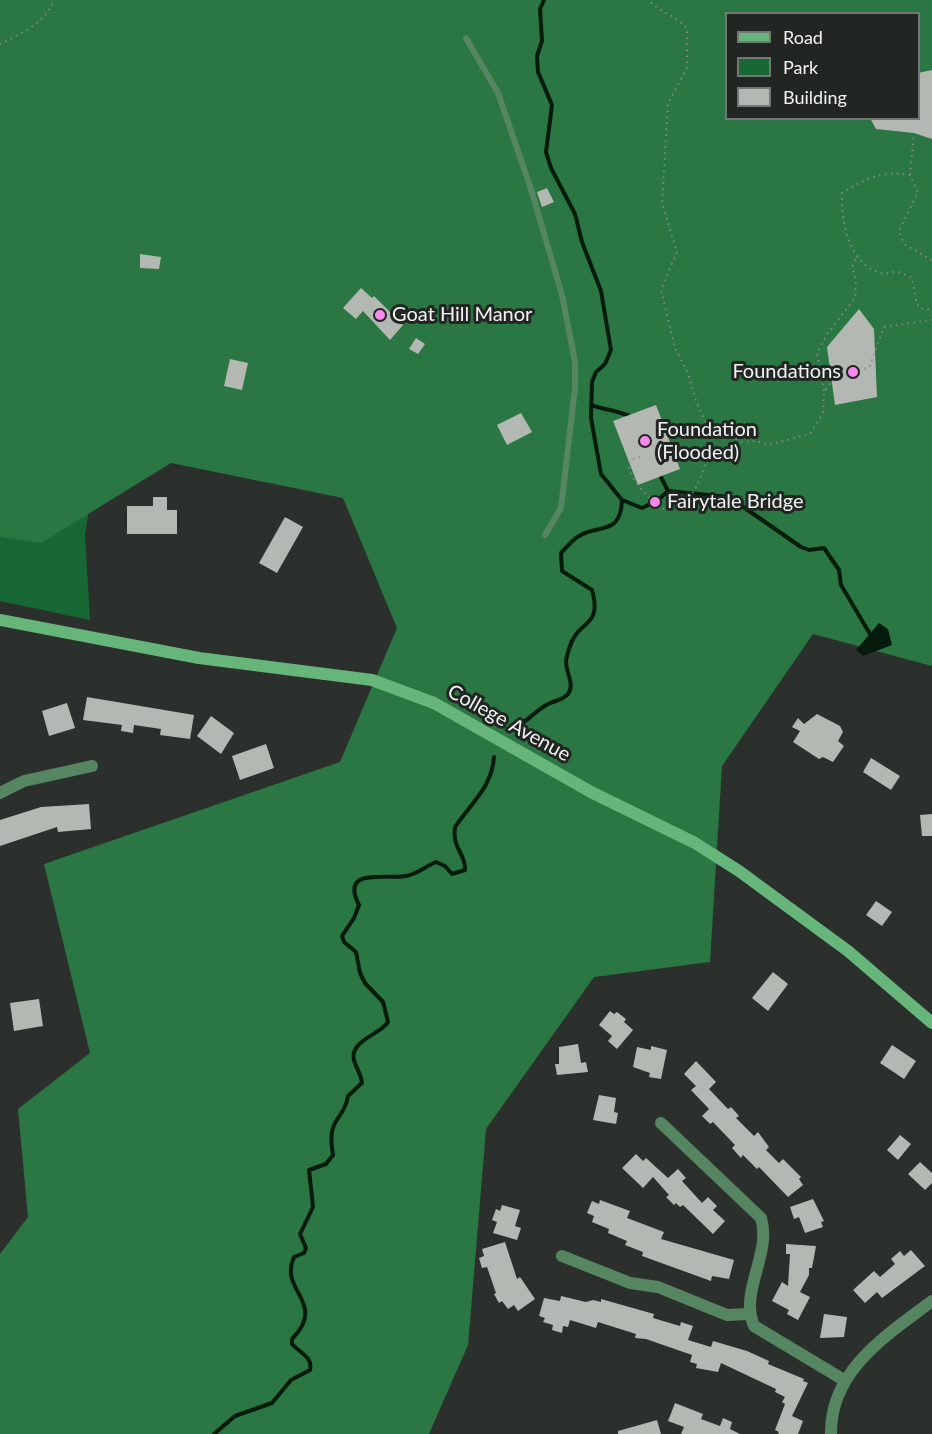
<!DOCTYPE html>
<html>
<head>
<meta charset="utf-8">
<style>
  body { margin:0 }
  #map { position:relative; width:932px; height:1434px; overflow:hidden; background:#2c302d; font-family:Lato,sans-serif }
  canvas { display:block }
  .legend { position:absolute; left:725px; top:12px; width:195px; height:108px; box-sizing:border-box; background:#222623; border:2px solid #747875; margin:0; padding:8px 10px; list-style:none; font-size:18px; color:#f0f3f1 }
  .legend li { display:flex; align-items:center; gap:12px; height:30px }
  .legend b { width:30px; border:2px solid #747875 }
</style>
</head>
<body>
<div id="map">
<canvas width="932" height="1434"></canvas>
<ul class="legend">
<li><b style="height:8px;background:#66b67b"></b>Road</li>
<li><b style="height:16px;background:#186835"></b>Park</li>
<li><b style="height:16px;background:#b3b8b3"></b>Building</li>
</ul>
</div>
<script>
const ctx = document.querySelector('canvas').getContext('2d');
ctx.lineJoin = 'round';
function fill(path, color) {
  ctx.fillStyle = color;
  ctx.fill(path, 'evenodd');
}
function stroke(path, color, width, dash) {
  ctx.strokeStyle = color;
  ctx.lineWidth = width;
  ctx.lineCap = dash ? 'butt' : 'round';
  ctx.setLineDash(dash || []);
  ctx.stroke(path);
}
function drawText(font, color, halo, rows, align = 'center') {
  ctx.font = font + ' Lato,sans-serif';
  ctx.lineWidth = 6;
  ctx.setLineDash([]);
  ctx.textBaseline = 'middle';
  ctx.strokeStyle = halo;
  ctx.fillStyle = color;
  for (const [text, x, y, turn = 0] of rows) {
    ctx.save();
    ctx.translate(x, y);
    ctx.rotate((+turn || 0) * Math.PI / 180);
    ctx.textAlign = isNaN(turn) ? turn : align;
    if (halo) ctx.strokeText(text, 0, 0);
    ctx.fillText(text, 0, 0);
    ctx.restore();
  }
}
fill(new Path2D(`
  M 0,300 L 90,503 L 85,535 L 90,620 L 0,601 Z`), '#186835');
fill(new Path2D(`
  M 0,0 L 932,0 L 932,666 L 813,634 L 722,766 L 710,962 L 594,977 L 486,1129 L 468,1345 L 429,1434 L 0,1434 L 0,1254 L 28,1217 L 18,1109 L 90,1053 L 44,864 L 340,762 L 397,628 L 343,498 L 171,463 L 41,543 L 0,537 ZM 726,14 L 918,14 L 918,118 L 726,118 Z`), '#2a7743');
fill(new Path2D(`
  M 879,623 L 888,629 L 892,645 L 863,656 L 856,650 Z`), '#051c0c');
stroke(new Path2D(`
  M 591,405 C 605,410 620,411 631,417
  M 659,473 L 668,491
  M 622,500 L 642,508 L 658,500 L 668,491 L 729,497 L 801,547 L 809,550 L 824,548 L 839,570 L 841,585 L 870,634
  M 514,728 C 527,722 535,711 548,704 C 554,701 563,700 568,694 C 575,685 566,672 566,662 C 566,658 568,653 569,649 C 577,619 603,629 592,590 L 562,571 L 561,553 C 567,547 572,540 579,536 C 598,524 621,536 622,500 L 601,474 L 591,418 L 592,382 L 596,372 L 605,364 L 611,350 L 601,291 L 582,242 L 575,214 L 551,168 L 546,152 L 552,105 L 538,72 L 537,56 L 542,41 L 540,9 L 544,0
  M 214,1434 L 235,1416 L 272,1403 L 291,1380 L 310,1370 C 313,1357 300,1353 292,1344 L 292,1339 C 328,1302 278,1291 294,1257 L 304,1253 L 306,1248 L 300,1234 L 313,1207 L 309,1170 L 326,1164 L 333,1155 C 326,1116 344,1122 348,1096 L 362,1083 C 361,1074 356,1068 354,1060 C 349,1041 381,1034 388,1022 L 383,1002 L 365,983 L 360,973 L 356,952 L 344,942 L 342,936 L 354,918 L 359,905 C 339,866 388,880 406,876 C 417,874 426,866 436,862 L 445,866 L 452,874 L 465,870 C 466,853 452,850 455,827 C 471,803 492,787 494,757`), '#051c0c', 4);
fill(new Path2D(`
  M 932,70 L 932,139 L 914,133 L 876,129 L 870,118 L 918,118 L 918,73 Z
  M 547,188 L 554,202 L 542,207 L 537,192 Z
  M 140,254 L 161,257 L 159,269 L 140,268 Z
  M 361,288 L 372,298 L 374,296 L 403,325 L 390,340 L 363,311 L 356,319 L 343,308 Z
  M 859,309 L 874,329 L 877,397 L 835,405 L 827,347 Z
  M 416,338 L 425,344 L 418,354 L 409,349 Z
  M 230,359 L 248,363 L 242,390 L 224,386 Z
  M 656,405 L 680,469 L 638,485 L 613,421 Z
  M 521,413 L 532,432 L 507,445 L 497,425 Z
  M 153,497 L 167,497 L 167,510 L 177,510 L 177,534 L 127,534 L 127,506 L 153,506 Z
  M 285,517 L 303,527 L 277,573 L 259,563 Z
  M 87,697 L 194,715 L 190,739 L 160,735 L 161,729 L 134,725 L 133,733 L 121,731 L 122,725 L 83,720 Z
  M 67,703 L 75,728 L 49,736 L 42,711 Z
  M 817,714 L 840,726 L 843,732 L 838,741 L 844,746 L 833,762 L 823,757 L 819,759 L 793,742 L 800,731 L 792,727 L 798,718 L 804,724 Z
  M 211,716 L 234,733 L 221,754 L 197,736 Z
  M 266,744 L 274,768 L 240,780 L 232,756 Z
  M 871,758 L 900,776 L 891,790 L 863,772 Z
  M 89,804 L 91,829 L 58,832 L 57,827 L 0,846 L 0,820 L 41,807 Z
  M 932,814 L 932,836 L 922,836 L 920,815 Z
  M 876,901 L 892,912 L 882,926 L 866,915 Z
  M 773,972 L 788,984 L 768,1011 L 752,998 Z
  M 39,999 L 43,1026 L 14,1031 L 10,1003 Z
  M 610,1011 L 614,1014 L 617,1012 L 626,1019 L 624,1022 L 633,1030 L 617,1049 L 608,1041 L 612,1036 L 599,1025 Z
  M 578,1044 L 581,1063 L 586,1062 L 588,1072 L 557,1075 L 555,1064 L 559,1064 L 559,1047 Z
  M 892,1045 L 916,1061 L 904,1079 L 880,1063 Z
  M 651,1046 L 667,1050 L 661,1079 L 649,1077 L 650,1073 L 633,1067 L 637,1047 L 651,1050 Z
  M 696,1061 L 716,1082 L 709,1089 L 728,1109 L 731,1107 L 739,1116 L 736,1118 L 754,1136 L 758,1132 L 769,1147 L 766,1150 L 779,1163 L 783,1159 L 801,1177 L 799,1179 L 803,1185 L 788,1197 L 759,1167 L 757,1169 L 743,1155 L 741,1158 L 732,1148 L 735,1145 L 713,1122 L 710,1124 L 702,1116 L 709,1109 L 691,1090 L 696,1086 L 684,1074 Z
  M 599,1095 L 616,1098 L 614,1112 L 618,1113 L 616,1124 L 593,1120 Z
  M 900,1135 L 911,1144 L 898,1160 L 887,1150 Z
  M 636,1154 L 643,1161 L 646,1158 L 668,1178 L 678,1169 L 686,1178 L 682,1181 L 702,1203 L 708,1197 L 717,1206 L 713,1210 L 725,1221 L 713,1234 L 683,1205 L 680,1207 L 676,1203 L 674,1205 L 666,1197 L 669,1195 L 653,1177 L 643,1188 L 622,1168 Z
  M 920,1162 L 932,1173 L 932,1183 L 925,1190 L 908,1174 Z
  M 813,1199 L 824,1221 L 821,1222 L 823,1227 L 805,1233 L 799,1217 L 794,1219 L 790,1207 Z
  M 600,1200 L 630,1211 L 627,1218 L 664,1232 L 661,1239 L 734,1260 L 729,1279 L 712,1276 L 711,1281 L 642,1256 L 643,1252 L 625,1245 L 627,1241 L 608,1233 L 609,1229 L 592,1222 L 594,1216 L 587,1213 L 592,1201 L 599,1204 Z
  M 502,1205 L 520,1210 L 515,1226 L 521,1228 L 517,1240 L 493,1233 L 497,1222 L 492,1220 L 496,1209 L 500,1211 Z
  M 505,1242 L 517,1279 L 520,1277 L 535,1299 L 518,1311 L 514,1305 L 508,1309 L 502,1301 L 499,1303 L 494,1294 L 496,1293 L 487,1267 L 482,1268 L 479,1258 L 484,1256 L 482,1249 Z
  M 786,1244 L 816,1246 L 812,1268 L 809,1268 L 809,1275 L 800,1292 L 810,1297 L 798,1320 L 787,1314 L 789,1310 L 772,1301 L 782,1282 L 788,1286 L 790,1254 L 786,1254 Z
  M 911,1250 L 925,1266 L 882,1298 L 877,1292 L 865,1303 L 853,1290 L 874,1271 L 880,1277 L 895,1264 L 891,1259 L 900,1251 L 904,1256 Z
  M 561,1296 L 586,1302 L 593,1300 L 601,1302 L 601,1299 L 654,1314 L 653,1318 L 680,1326 L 681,1322 L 693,1326 L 688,1340 L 711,1347 L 713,1341 L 747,1351 L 769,1361 L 768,1364 L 804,1379 L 803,1381 L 808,1383 L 792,1416 L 803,1421 L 798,1434 L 778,1434 L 779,1432 L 775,1430 L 785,1404 L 782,1402 L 785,1397 L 775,1392 L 776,1389 L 721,1363 L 718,1372 L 696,1368 L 697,1364 L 690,1362 L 692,1355 L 646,1339 L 635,1338 L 636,1334 L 598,1322 L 596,1328 L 570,1320 L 568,1327 L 563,1326 L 562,1333 L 552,1330 L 553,1325 L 543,1322 L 545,1318 L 539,1316 L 544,1298 L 560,1301 Z
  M 824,1314 L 847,1317 L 844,1337 L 820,1338 Z
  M 675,1403 L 703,1414 L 701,1419 L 720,1426 L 723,1418 L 732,1422 L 730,1429 L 740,1434 L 681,1434 L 684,1427 L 668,1421 Z
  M 657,1420 L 661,1434 L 618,1434 L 618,1431 Z`), '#b3b8b3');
stroke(new Path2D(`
  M 0,44 C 20,34 46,23 54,0
  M 910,175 L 914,133
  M 932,260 L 904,244 L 899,231 L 918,192 L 910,175 C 883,170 865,179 842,193 C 841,221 848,263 880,273 C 886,275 892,271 898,272 C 903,273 907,276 911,277 C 915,288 914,298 919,308 L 932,310
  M 824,391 L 817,353 L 828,333 L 855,298 L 856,279 L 852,267 L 858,255
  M 713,438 L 729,435 L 741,442 L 757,441 L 768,445 L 810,434 L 823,413 L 824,392 L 837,373 L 869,368 L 884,327 L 932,320
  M 640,457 L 629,461 C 626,478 652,503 666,510 L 676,499 L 694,492 L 705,467 L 705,450 L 713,438 L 696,401 L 688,373 L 675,348 L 661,290 L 677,252 L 662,203 L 668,103 L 687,68 L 687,28 C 674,15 660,12 648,0`), '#858886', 2, [1.5, 4.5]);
stroke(new Path2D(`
  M 466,38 L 498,93 L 531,189 L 562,295 L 575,362 L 575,388 L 561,508 L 545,535`), '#558561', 6);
stroke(new Path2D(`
  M 0,793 L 24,781 L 92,766
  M 661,1123 L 761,1218 C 772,1254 739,1291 754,1326 L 844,1380
  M 562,1256 L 630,1283 L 658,1287 L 727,1315 L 749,1314
  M 831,1434 C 830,1370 887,1335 932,1301`), '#558561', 12);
stroke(new Path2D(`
  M 0,620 L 199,658 L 372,680 L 434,703 L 591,792 L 695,843 L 739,871 L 848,951 L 932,1023`), '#66b67b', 12);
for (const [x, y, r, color] of [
  [380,315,6,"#f788ec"],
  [853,372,6,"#f788ec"],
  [645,441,6,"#f788ec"],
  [655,502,6,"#f788ec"]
]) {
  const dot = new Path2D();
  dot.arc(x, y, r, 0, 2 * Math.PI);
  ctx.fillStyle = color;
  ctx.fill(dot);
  stroke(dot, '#222623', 2);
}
drawText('20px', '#f0f3f1', '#222623', [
  ["Goat Hill Manor",392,315],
  ["Foundations",841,372,"right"],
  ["Foundation",657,430],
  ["(Flooded)",657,453],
  ["Fairytale Bridge",667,502]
], 'left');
drawText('20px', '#f0f3f1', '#222623', [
  ["College Avenue",509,723,29]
]);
</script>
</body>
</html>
